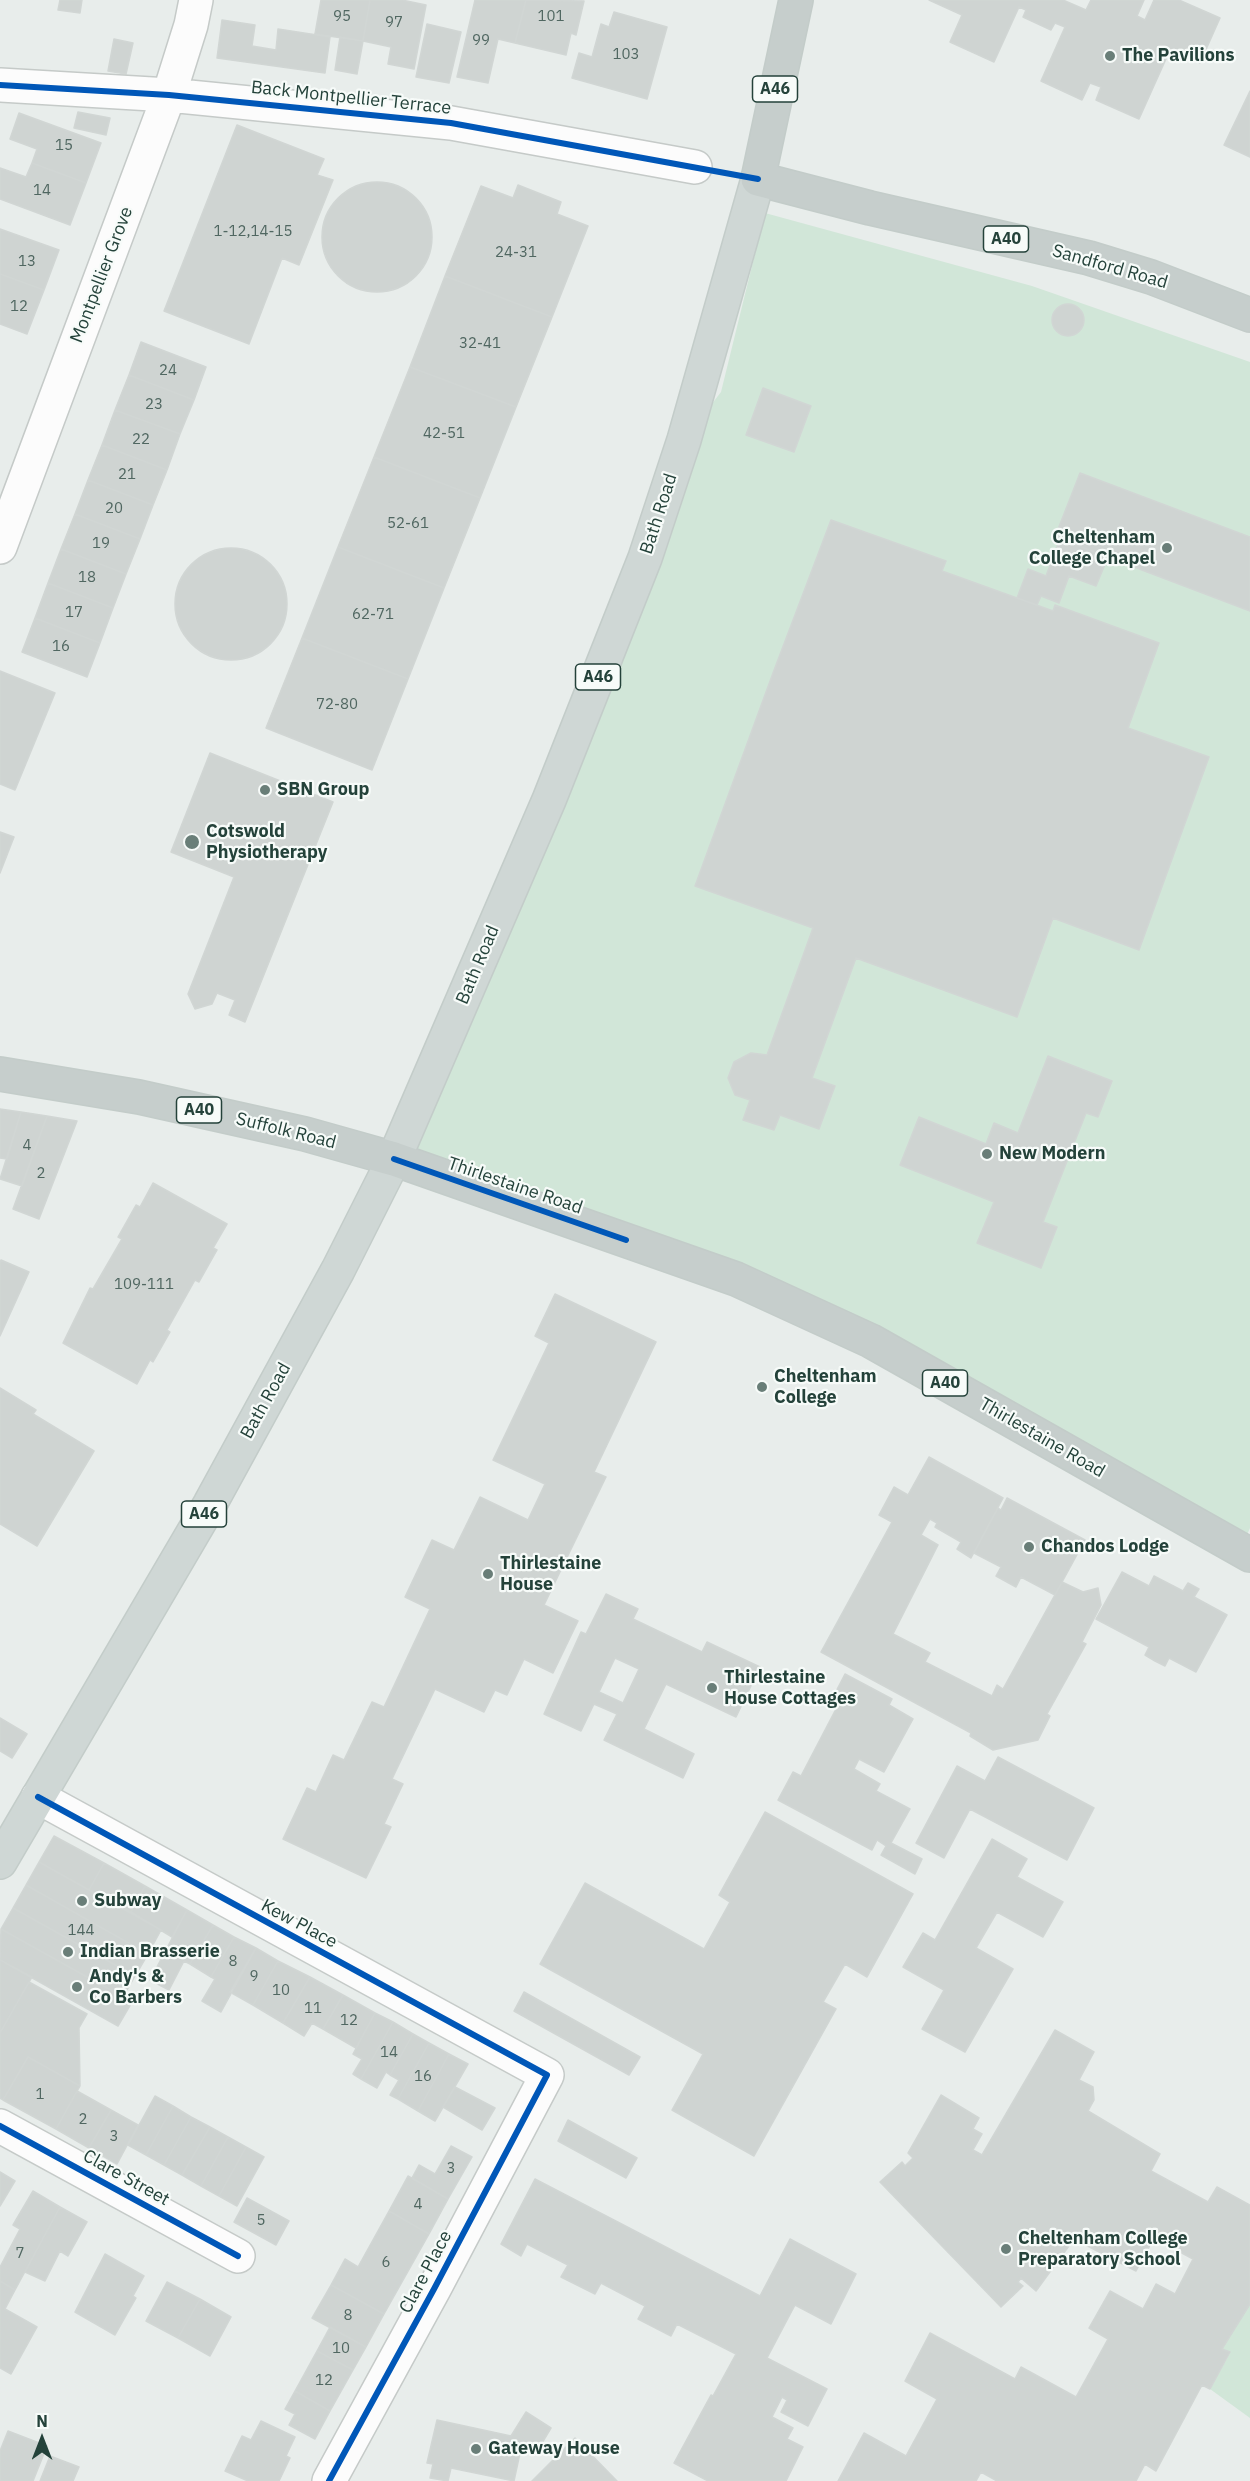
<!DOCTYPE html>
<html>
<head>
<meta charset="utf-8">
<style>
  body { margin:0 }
  #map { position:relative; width:1250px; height:2481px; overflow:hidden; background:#e8edeb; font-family:"IBM Plex Sans",sans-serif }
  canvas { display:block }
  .north { position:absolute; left:12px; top:2409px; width:60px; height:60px; -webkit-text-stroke:4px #f7fbf9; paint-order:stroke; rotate:0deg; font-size:16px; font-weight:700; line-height:24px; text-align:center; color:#24423a }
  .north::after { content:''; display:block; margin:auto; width:21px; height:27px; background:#24423a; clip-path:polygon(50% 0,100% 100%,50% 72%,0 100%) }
</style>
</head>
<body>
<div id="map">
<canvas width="1250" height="2481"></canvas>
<div class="north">N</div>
</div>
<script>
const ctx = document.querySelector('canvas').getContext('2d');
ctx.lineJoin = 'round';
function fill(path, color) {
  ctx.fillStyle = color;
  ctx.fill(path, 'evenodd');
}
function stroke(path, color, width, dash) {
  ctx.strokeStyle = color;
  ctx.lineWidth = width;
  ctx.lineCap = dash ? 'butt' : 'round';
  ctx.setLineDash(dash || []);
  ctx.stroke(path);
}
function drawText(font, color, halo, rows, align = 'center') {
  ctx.font = font + ' "IBM Plex Sans",sans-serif';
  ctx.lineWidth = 4.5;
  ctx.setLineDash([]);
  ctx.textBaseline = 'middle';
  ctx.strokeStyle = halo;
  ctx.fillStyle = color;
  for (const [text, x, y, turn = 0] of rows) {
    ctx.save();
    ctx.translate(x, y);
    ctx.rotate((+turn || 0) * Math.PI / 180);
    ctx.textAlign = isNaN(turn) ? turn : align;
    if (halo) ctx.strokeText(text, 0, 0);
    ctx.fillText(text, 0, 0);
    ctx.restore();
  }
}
fill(new Path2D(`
  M 765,213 L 1032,286 L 1250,362 L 1250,1528 L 1240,1550 L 871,1341 L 394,1159 L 684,440 L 721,392 Z
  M 1250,2304 L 1250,2418 L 1210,2389 L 1230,2353 L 1222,2349 Z`), '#d1e6d8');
const building = new Path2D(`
  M 60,0 L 82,0 L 80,13 L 58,10 Z
  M 321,0 L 370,0 L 363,41 L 315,34 Z
  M 370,0 L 402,0 L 426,5 L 414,69 L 388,64 L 391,47 L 363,41 Z
  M 475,0 L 526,0 L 515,43 L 498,39 L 488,83 L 457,77 Z
  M 526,0 L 584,1 L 576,35 L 571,33 L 566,55 L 515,43 Z
  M 929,0 L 1063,0 L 1086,10 L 1091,0 L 1144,0 L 1137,16 L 1145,20 L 1154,0 L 1179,0 L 1220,18 L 1200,63 L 1170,50 L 1139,119 L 1096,100 L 1101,87 L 1090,83 L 1082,100 L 1041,81 L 1065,27 L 1055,23 L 1051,30 L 1023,17 L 1026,10 L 1019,7 L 994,62 L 950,42 L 962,15 Z
  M 614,12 L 667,27 L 647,99 L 572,78 L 579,53 L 592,57 L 601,24 L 609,27 Z
  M 222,20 L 255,25 L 252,46 L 276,50 L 278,29 L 330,37 L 325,73 L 217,58 Z
  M 427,24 L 461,32 L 449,83 L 416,77 Z
  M 340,37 L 363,41 L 357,74 L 335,70 Z
  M 114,39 L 133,43 L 126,74 L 108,71 Z
  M 1250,91 L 1250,157 L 1224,145 Z
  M 78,112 L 110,118 L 106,135 L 74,128 Z
  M 19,113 L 101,143 L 86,183 L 32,163 L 37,149 L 10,139 Z
  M 237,125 L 324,159 L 317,175 L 333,180 L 299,265 L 282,258 L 249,344 L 164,311 Z
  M 32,163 L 86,183 L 70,225 L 0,199 L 0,168 L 26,177 Z
  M322 237a55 55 0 1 1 110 0a55 55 0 1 1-110 0Z
  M 518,185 L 561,202 L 557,214 L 588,226 L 552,317 L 445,276 L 481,186 L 513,198 Z
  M 0,229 L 59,250 L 44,290 L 0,274 Z
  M 0,274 L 44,290 L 27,334 L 0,324 Z
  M 445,276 L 552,317 L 516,407 L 410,367 Z
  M1052 320a16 16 0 1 1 32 0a16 16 0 1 1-32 0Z
  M 141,342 L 206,367 L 194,400 L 129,375 Z
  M 410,367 L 516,407 L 480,498 L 374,457 Z
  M 129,375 L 194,400 L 180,434 L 115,410 Z
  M 763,388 L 811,406 L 794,452 L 746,435 Z
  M 115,410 L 180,434 L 167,470 L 102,445 Z
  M 102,445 L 167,470 L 153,505 L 88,480 Z
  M 374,457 L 480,498 L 444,588 L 338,547 Z
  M 1080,473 L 1250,537 L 1250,611 L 1055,537 Z
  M 88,480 L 153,505 L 140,539 L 75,514 Z
  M 75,514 L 140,539 L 126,574 L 61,549 Z
  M 831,520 L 946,561 L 942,571 L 1053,611 L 1055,605 L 1159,643 L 1128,728 L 1209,757 L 1139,950 L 1053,918 L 1017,1017 L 856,958 L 812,1078 L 835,1086 L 819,1129 L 780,1115 L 774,1130 L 743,1120 L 750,1100 L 735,1095 L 728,1078 L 734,1062 L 751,1053 L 767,1055 L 813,928 L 695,886 L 773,673 Z
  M 1060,539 L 1108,557 L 1096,586 L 1069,576 L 1059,603 L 1041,596 L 1037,605 L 1017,598 L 1028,569 L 1046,576 Z
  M 338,547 L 444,588 L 408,679 L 302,638 Z
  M175 604a56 56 0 1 1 112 0a56 56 0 1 1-112 0Z
  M 61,549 L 126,574 L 113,608 L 48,583 Z
  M 48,583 L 113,608 L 100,643 L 35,618 Z
  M 35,618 L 100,643 L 87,677 L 22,652 Z
  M 302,638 L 408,679 L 372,770 L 266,728 Z
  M 0,671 L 55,693 L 15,790 L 0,784 Z
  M 210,753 L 333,802 L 245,1022 L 229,1015 L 235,1000 L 217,993 L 212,1004 L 195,1009 L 188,994 L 234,877 L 171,852 Z
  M 0,832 L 14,837 L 0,873 Z
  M 1048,1056 L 1112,1081 L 1098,1117 L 1086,1113 L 1043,1222 L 1057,1227 L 1041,1268 L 977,1243 L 994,1202 L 900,1165 L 919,1117 L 986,1144 L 994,1123 L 1018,1133 Z
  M 0,1109 L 21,1112 L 7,1159 L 0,1158 Z
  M 21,1112 L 47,1116 L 22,1186 L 0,1179 Z
  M 47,1116 L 77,1121 L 39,1219 L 13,1209 Z
  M 153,1183 L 227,1224 L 213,1248 L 217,1250 L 199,1282 L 195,1280 L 167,1330 L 170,1332 L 153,1362 L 150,1360 L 137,1384 L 63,1343 L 90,1288 L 93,1289 L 122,1239 L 118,1237 L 136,1205 L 140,1207 Z
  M 1,1260 L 29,1272 L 0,1336 L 0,1263 Z
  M 555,1294 L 656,1342 L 594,1472 L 606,1477 L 544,1605 L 578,1621 L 553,1673 L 524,1659 L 507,1695 L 495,1690 L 484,1712 L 435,1689 L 392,1779 L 403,1784 L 384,1824 L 391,1827 L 366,1878 L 283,1839 L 307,1788 L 316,1792 L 333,1755 L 344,1760 L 372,1702 L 384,1707 L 430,1609 L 405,1597 L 432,1540 L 454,1550 L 480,1497 L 528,1520 L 545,1484 L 493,1460 L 549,1343 L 535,1336 Z
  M 0,1388 L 36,1410 L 33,1414 L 94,1451 L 37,1546 L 0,1524 Z
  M 929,1457 L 1003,1498 L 971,1558 L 957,1549 L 961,1542 L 935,1527 L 937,1523 L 930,1519 L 921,1535 L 938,1545 L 893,1634 L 930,1653 L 925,1662 L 992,1696 L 997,1685 L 1003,1689 L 1062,1582 L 1083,1592 L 1098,1588 L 1101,1605 L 1082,1642 L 1086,1644 L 1047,1714 L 1050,1716 L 1038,1740 L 993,1750 L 970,1736 L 971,1733 L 821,1652 L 892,1522 L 879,1515 L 894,1487 L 908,1495 Z
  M 1007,1498 L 1085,1540 L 1055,1595 L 1021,1577 L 1016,1587 L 996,1576 L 1001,1567 L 974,1553 L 998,1508 L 1001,1510 Z
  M 1122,1572 L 1149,1586 L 1154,1576 L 1183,1591 L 1188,1583 L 1199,1589 L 1194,1597 L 1227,1615 L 1196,1672 L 1169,1658 L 1165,1666 L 1155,1661 L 1145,1655 L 1149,1647 L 1096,1619 Z
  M 606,1594 L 638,1609 L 633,1619 L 702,1652 L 707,1642 L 760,1667 L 736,1717 L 666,1684 L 644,1729 L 694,1754 L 683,1778 L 604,1740 L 617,1714 L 594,1704 L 581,1731 L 544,1714 L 581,1632 L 586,1634 ZM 615,1658 L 639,1669 L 623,1703 L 599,1692 Z
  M 845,1674 L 892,1699 L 889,1705 L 913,1719 L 884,1772 L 859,1759 L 854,1769 L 880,1784 L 876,1791 L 910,1809 L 891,1843 L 922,1859 L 915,1874 L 881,1855 L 886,1846 L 877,1840 L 872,1850 L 778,1800 L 793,1772 L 801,1776 L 837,1707 L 830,1703 Z
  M 0,1718 L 27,1734 L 12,1758 L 0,1751 Z
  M 998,1757 L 1094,1808 L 1067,1860 L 970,1809 L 944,1858 L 916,1843 L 957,1766 L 985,1781 Z
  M 765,1812 L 913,1894 L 867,1977 L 845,1964 L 823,2002 L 836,2009 L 754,2156 L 672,2110 L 703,2054 L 540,1964 L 585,1883 L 704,1949 L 730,1902 L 719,1895 Z
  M 54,1836 L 104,1863 L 89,1890 L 39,1862 Z
  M 992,1839 L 1027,1859 L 1017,1877 L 1063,1902 L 1043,1937 L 997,1912 L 976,1948 L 1013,1969 L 965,2052 L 922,2029 L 944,1990 L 903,1967 L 923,1933 L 935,1940 Z
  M 39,1862 L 161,1930 L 148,1954 L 26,1885 Z
  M 104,1863 L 145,1886 L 131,1912 L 89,1890 Z
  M 26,1885 L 148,1954 L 135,1976 L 13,1908 Z
  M 145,1886 L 187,1910 L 172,1937 L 131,1912 Z
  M 13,1908 L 135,1976 L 123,1997 L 1,1929 Z
  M 187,1910 L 213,1925 L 190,1964 L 184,1961 L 169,1990 L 150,1980 Z
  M 213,1925 L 234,1937 L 211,1977 L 190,1964 Z
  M 1,1929 L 132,2002 L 118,2026 L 0,1960 Z
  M 234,1937 L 256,1948 L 221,2012 L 202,2001 L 215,1979 L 211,1977 Z
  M 256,1948 L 278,1961 L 253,2005 L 230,1992 Z
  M 0,1960 L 32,1977 L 0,2033 Z
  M 278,1961 L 310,1977 L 283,2023 L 253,2005 Z
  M 310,1977 L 343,1995 L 323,2029 L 312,2023 L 304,2036 L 283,2023 Z
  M 29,1982 L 87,2014 L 79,2028 L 80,2086 L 28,2057 L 3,2100 L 0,2098 L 0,2033 Z
  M 524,1992 L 640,2057 L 629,2075 L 514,2011 Z
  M 343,1995 L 375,2013 L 356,2048 L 323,2029 Z
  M 375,2013 L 393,2022 L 361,2079 L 353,2074 L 362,2059 L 353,2054 Z
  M 393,2022 L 413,2034 L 390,2075 L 386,2072 L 377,2088 L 361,2079 Z
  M 1055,2030 L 1094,2052 L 1079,2080 L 1093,2087 L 1094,2100 L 1088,2111 L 1160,2154 L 1151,2171 L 1208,2202 L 1217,2187 L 1250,2205 L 1250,2304 L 1222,2349 L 1230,2352 L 1210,2389 L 1202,2385 L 1156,2471 L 1145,2464 L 1136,2481 L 997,2481 L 981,2472 L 976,2481 L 838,2481 L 864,2433 L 906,2456 L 937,2399 L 905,2381 L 930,2333 L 1015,2379 L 1021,2367 L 1076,2397 L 1108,2339 L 1089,2328 L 1110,2291 L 1143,2309 L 1156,2284 L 1175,2294 L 1193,2259 L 1154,2238 L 1136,2271 L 1074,2239 L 1036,2291 L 1021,2278 L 1018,2282 L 1023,2286 L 1001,2307 L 880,2182 L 902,2162 L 905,2166 L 913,2158 L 908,2153 L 941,2095 L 979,2118 L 973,2129 L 982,2134 L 973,2150 L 982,2155 Z
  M 413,2034 L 429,2043 L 398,2099 L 390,2095 L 399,2080 L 390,2075 Z
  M 429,2043 L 449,2054 L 418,2111 L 398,2099 Z
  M 449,2054 L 468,2064 L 435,2121 L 418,2111 Z
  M 28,2057 L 80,2086 L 56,2129 L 3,2100 Z
  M 455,2087 L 495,2108 L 482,2130 L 443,2107 Z
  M 77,2091 L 111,2110 L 89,2148 L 56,2129 Z
  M 155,2096 L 173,2106 L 146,2155 L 128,2145 Z
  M 173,2106 L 191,2117 L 164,2165 L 146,2155 Z
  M 111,2110 L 138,2125 L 117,2164 L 89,2148 Z
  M 191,2117 L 210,2127 L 182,2175 L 164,2165 Z
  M 568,2120 L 637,2158 L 626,2178 L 558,2141 Z
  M 210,2127 L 228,2137 L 201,2186 L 182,2175 Z
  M 228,2137 L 246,2147 L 219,2196 L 201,2186 Z
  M 451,2146 L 472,2157 L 448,2199 L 412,2178 L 419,2165 L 435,2174 Z
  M 246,2147 L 264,2157 L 237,2206 L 219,2196 Z
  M 0,2172 L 15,2181 L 0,2206 Z
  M 408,2176 L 448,2199 L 429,2234 L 389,2211 Z
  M 535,2179 L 760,2296 L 790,2239 L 856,2274 L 831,2324 L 795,2305 L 767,2358 L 827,2389 L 808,2426 L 781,2412 L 787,2400 L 782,2397 L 772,2417 L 793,2428 L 787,2439 L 803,2447 L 786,2481 L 708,2481 L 674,2463 L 711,2395 L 713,2396 L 736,2354 L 677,2324 L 671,2336 L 638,2319 L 645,2306 L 601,2283 L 595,2294 L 561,2277 L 568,2265 L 527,2244 L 521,2256 L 501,2244 Z
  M 33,2191 L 60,2207 L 15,2290 L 0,2281 L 0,2267 L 20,2229 L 13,2225 Z
  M 247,2198 L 289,2221 L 276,2245 L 234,2222 Z
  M 60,2207 L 87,2222 L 68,2256 L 60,2251 L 45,2281 L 25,2272 Z
  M 389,2211 L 429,2234 L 384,2314 L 331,2285 L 345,2259 L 358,2267 Z
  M 105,2254 L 144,2276 L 133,2296 L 136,2298 L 115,2335 L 75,2312 Z
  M 0,2281 L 15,2290 L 5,2309 L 37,2327 L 11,2374 L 0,2368 Z
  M 167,2282 L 200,2299 L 178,2338 L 146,2321 Z
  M 331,2285 L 384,2314 L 366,2347 L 312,2318 Z
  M 200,2299 L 231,2317 L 210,2356 L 178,2338 Z
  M 330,2327 L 366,2347 L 353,2370 L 317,2351 Z
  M 317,2351 L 353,2370 L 330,2411 L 295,2391 Z
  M 295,2391 L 330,2411 L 315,2439 L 289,2425 L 295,2414 L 285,2409 Z
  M 526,2412 L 551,2428 L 536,2453 L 522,2444 L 514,2481 L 451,2468 L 448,2481 L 430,2478 L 433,2464 L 427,2463 L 437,2420 L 511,2436 Z
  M 261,2421 L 295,2437 L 286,2456 L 290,2458 L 279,2481 L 248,2481 L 225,2471 L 242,2436 L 251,2440 Z
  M 8,2431 L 47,2446 L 33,2481 L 0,2481 L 0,2451 Z
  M 575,2438 L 617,2481 L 532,2481 Z
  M 50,2456 L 79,2467 L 73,2481 L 40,2481 Z`);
fill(building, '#cfd4d2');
stroke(building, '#d1d6d4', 1.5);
const minor = new Path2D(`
  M 0,85 L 169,95 L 451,123 L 695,167
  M 0,547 L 169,95 L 191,25 L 196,0
  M 38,1797 L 547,2075 L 434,2289 L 329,2481
  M 0,2126 L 238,2256`);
const primary = new Path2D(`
  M 0,1862 L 210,1504 L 338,1270 L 394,1159 L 549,800 L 645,558 L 684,440 L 758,179`);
const trunk = new Path2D(`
  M 796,0 L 758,179 L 870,208 L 1089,258 L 1151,277 L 1250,315
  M 0,1074 L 139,1097 L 305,1134 L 394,1159 L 736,1279 L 871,1341 L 1250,1555`);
stroke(minor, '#c5cac8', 36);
stroke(primary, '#c3ccc9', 36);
stroke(trunk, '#c3ccc9', 36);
stroke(minor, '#fcfcfc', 33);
stroke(primary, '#cfd7d5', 33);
stroke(trunk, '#c6cecc', 33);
stroke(new Path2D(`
  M 0,85 L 169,95 L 451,123 L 758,179
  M 394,1159 L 626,1240
  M 38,1797 L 547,2075 L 434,2289 L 329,2481
  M 0,2126 L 238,2256`), '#0057b8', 6);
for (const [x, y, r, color] of [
  [1110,56,6,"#697e78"],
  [1167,548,6,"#697e78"],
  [265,790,6,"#697e78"],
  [192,842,8,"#697e78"],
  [987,1154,6,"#697e78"],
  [762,1387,6,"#697e78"],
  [1029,1547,6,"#697e78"],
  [488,1574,6,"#697e78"],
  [712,1688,6,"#697e78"],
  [82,1901,6,"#697e78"],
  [68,1952,6,"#697e78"],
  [77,1987,6,"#697e78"],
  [1006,2249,6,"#697e78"],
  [476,2449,6,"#697e78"]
]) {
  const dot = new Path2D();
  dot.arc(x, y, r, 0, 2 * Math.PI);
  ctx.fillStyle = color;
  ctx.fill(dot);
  stroke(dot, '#f7fbf9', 2);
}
drawText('15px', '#506761', null, [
  ["95",342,17],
  ["101",551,17],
  ["97",394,23],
  ["99",481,41],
  ["103",626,55],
  ["15",64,146],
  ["14",42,191],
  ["1-12,14-15",253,232],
  ["24-31",516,253],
  ["13",27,262],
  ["12",19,307],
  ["32-41",480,344],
  ["24",168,371],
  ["23",154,405],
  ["42-51",444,434],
  ["22",141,440],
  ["21",127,475],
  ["20",114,509],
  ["52-61",408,524],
  ["19",101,544],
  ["18",87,578],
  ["17",74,613],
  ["62-71",373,615],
  ["16",61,647],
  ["72-80",337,705],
  ["4",27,1146],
  ["2",41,1174],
  ["109-111",144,1285],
  ["144",81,1931],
  ["8",233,1962],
  ["9",254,1977],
  ["10",281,1991],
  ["11",313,2009],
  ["12",349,2021],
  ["14",389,2053],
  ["16",423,2077],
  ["1",40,2095],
  ["2",83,2120],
  ["3",114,2137],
  ["3",451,2169],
  ["4",418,2205],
  ["5",261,2221],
  ["7",20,2254],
  ["6",386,2263],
  ["8",348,2316],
  ["10",341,2349],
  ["12",324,2381]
]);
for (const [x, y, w] of [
  [775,89,45],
  [1006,239,45],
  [598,677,45],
  [199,1110,45],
  [945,1383,45],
  [204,1514,45]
]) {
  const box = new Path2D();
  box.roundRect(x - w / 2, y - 13, w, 26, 4.5);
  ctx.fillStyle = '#f7fbf9';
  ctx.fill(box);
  stroke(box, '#24423a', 1.5);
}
drawText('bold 16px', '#24423a', null, [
  ["A46",775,89],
  ["A40",1006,239],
  ["A46",598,677],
  ["A40",199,1110],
  ["A40",945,1383],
  ["A46",204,1514]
]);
drawText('bold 18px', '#24423a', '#f7fbf9', [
  ["The Pavilions",1122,56],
  ["Cheltenham",1155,538,"right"],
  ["College Chapel",1155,559,"right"],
  ["SBN Group",277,790],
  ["Cotswold",206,832],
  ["Physiotherapy",206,853],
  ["New Modern",999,1154],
  ["Cheltenham",774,1377],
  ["College",774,1398],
  ["Chandos Lodge",1041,1547],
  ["Thirlestaine",500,1564],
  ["House",500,1585],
  ["Thirlestaine",724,1678],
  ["House Cottages",724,1699],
  ["Subway",94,1901],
  ["Indian Brasserie",80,1952],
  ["Andy's &",89,1977],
  ["Co Barbers",89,1998],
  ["Cheltenham College",1018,2239],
  ["Preparatory School",1018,2260],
  ["Gateway House",488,2449]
], 'left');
drawText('18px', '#24423a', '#f7fbf9', [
  ["Back Montpellier Terrace",351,98,6],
  ["Sandford Road",1110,267,16],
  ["Montpellier Grove",102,275,-69],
  ["Bath Road",659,514,-72],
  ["Bath Road",478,965,-67],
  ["Suffolk Road",286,1131,14],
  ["Thirlestaine Road",515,1186,19],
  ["Bath Road",266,1401,-61],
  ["Thirlestaine Road",1042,1438,30],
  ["Kew Place",299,1924,28],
  ["Clare Street",126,2178,29],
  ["Clare Place",426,2272,-62]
]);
</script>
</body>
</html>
